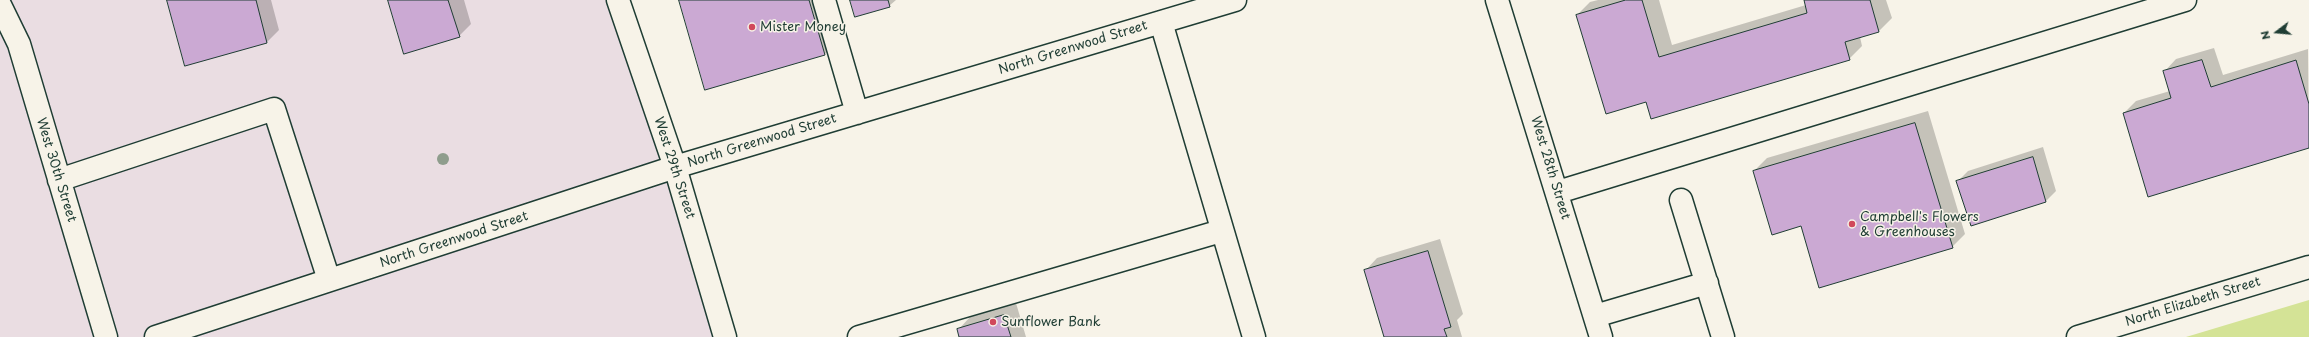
<!DOCTYPE html>
<html>
<head>
<meta charset="utf-8">
<style>
  body { margin:0 }
  #map { position:relative; width:2309px; height:337px; overflow:hidden; background:#f7f3e8; font-family:"Playpen Sans",sans-serif }
  canvas { display:block }
  .north { position:absolute; left:2257px; top:12px; width:40px; height:40px; -webkit-text-stroke:3px #f7f3e8; paint-order:stroke; rotate:254deg; font-size:11px; font-weight:700; line-height:16px; text-align:center; color:#1f3d34 }
  .north::after { content:''; display:block; margin:auto; width:14px; height:18px; background:#1f3d34; clip-path:polygon(50% 0,100% 100%,50% 72%,0 100%) }
</style>
</head>
<body>
<div id="map">
<canvas width="2309" height="337"></canvas>
<div class="north">N</div>
</div>
<script>
const ctx = document.querySelector('canvas').getContext('2d');
ctx.lineJoin = 'round';
function fill(path, color) {
  ctx.fillStyle = color;
  ctx.fill(path, 'evenodd');
}
function stroke(path, color, width, dash) {
  ctx.strokeStyle = color;
  ctx.lineWidth = width;
  ctx.lineCap = dash ? 'butt' : 'round';
  ctx.setLineDash(dash || []);
  ctx.stroke(path);
}
function drawText(font, color, halo, rows, align = 'center') {
  ctx.font = font + ' "Playpen Sans",sans-serif';
  ctx.lineWidth = 3;
  ctx.setLineDash([]);
  ctx.textBaseline = 'middle';
  ctx.strokeStyle = halo;
  ctx.fillStyle = color;
  for (const [text, x, y, turn = 0] of rows) {
    ctx.save();
    ctx.translate(x, y);
    ctx.rotate((+turn || 0) * Math.PI / 180);
    ctx.textAlign = isNaN(turn) ? turn : align;
    if (halo) ctx.strokeText(text, 0, 0);
    ctx.fillText(text, 0, 0);
    ctx.restore();
  }
}
fill(new Path2D(`
  M 0,0 L 618,0 L 725,337 L 0,337 Z`), '#eadde2');
fill(new Path2D(`
  M 2309,300 L 2309,337 L 2186,337 Z`), '#d4e396');
fill(new Path2D(`
  M 168,0 L 271,0 L 279,30 L 267,42 Z
  M 389,0 L 464,0 L 471,24 L 459,36 Z
  M 680,0 L 824,0 L 837,42 L 825,54 L 706,89 Z
  M 851,0 L 896,0 L 889,6 Z
  M 1598,0 L 1659,0 L 1672,45 L 1806,5 L 1805,0 L 1886,0 L 1892,18 L 1879,31 L 1860,37 L 1862,46 L 1849,59 L 1647,101 L 1577,15 L 1590,2 Z
  M 2214,48 L 2223,75 L 2308,49 L 2309,147 L 2124,113 L 2136,101 L 2170,91 L 2164,72 L 2176,59 Z
  M 1928,111 L 1965,234 L 1952,247 L 1802,225 L 1754,171 L 1767,158 Z
  M 2043,147 L 2056,191 L 2046,201 L 1971,225 L 1958,181 L 1968,171 Z
  M 1440,239 L 1463,314 L 1457,320 L 1462,337 L 1385,337 L 1365,271 L 1377,258 Z
  M 1016,303 L 1026,337 L 960,337 L 958,330 L 970,317 Z`), '#0003');
const building = new Path2D(`
  M 167,0 L 256,0 L 267,43 L 185,66 Z
  M 388,0 L 448,0 L 460,37 L 404,54 Z
  M 679,0 L 809,0 L 825,55 L 705,90 Z
  M 850,0 L 888,0 L 890,7 L 855,17 Z
  M 1626,0 L 1642,0 L 1659,57 L 1807,13 L 1804,0 L 1870,0 L 1879,32 L 1845,42 L 1850,60 L 1651,119 L 1646,102 L 1606,114 L 1576,15 Z
  M 2202,60 L 2211,87 L 2296,60 L 2309,104 L 2309,148 L 2148,197 L 2123,113 L 2171,98 L 2163,71 Z
  M 1915,123 L 1953,248 L 1819,288 L 1801,226 L 1772,235 L 1753,171 Z
  M 2033,157 L 2046,202 L 1971,226 L 1956,181 Z
  M 1428,251 L 1451,327 L 1444,329 L 1447,337 L 1384,337 L 1364,270 Z
  M 1004,315 L 1011,337 L 959,337 L 957,329 Z`);
fill(building, '#cba9d3');
stroke(building, '#1f3d34', 1);
const minor = new Path2D(`
  M 824,0 L 857,113
  M 1497,0 L 1601,337
  M 0,5 L 19,44 L 106,337
  M 1161,22 L 1254,337
  M 59,180 L 274,109 L 329,280
  M 1558,192 L 2185,0
  M 1681,200 L 1723,337
  M 1595,316 L 1707,283
  M 156,337 L 675,167 L 1235,0
  M 859,337 L 1221,231`);
const major = new Path2D(`
  M 618,0 L 675,167 L 725,337
  M 2078,337 L 2309,267`);
stroke(minor, '#1f3d34', 25);
stroke(major, '#1f3d34', 25);
stroke(minor, '#f7f3e8', 22);
stroke(major, '#f7f3e8', 22);
ctx.fillStyle = '#8f9d8d';
for (const [x, y] of [
  [443,159]
]) {
  ctx.beginPath();
  ctx.arc(x, y, 6, 0, 2 * Math.PI);
  ctx.fill();
}
for (const [x, y, r, color] of [
  [752,27,4,"#d1495b"],
  [1852,224,4,"#d1495b"],
  [993,322,4,"#d1495b"]
]) {
  const dot = new Path2D();
  dot.arc(x, y, r, 0, 2 * Math.PI);
  ctx.fillStyle = color;
  ctx.fill(dot);
  stroke(dot, '#f7f3e8', 1.5);
}
drawText('13px', '#1f3d34', '#f7f3e8', [
  ["Mister Money",760,27],
  ["Campbell's Flowers",1860,217],
  ["& Greenhouses",1860,232],
  ["Sunflower Bank",1001,322]
], 'left');
drawText('13px', '#1f3d34', '#f7f3e8', [
  ["North Greenwood Street",1073,48,-17],
  ["North Greenwood Street",762,141,-17],
  ["West 29th Street",674,168,72],
  ["West 28th Street",1550,168,73],
  ["West 30th Street",56,170,73],
  ["North Greenwood Street",454,240,-18],
  ["North Elizabeth Street",2193,302,-17]
]);
</script>
</body>
</html>
